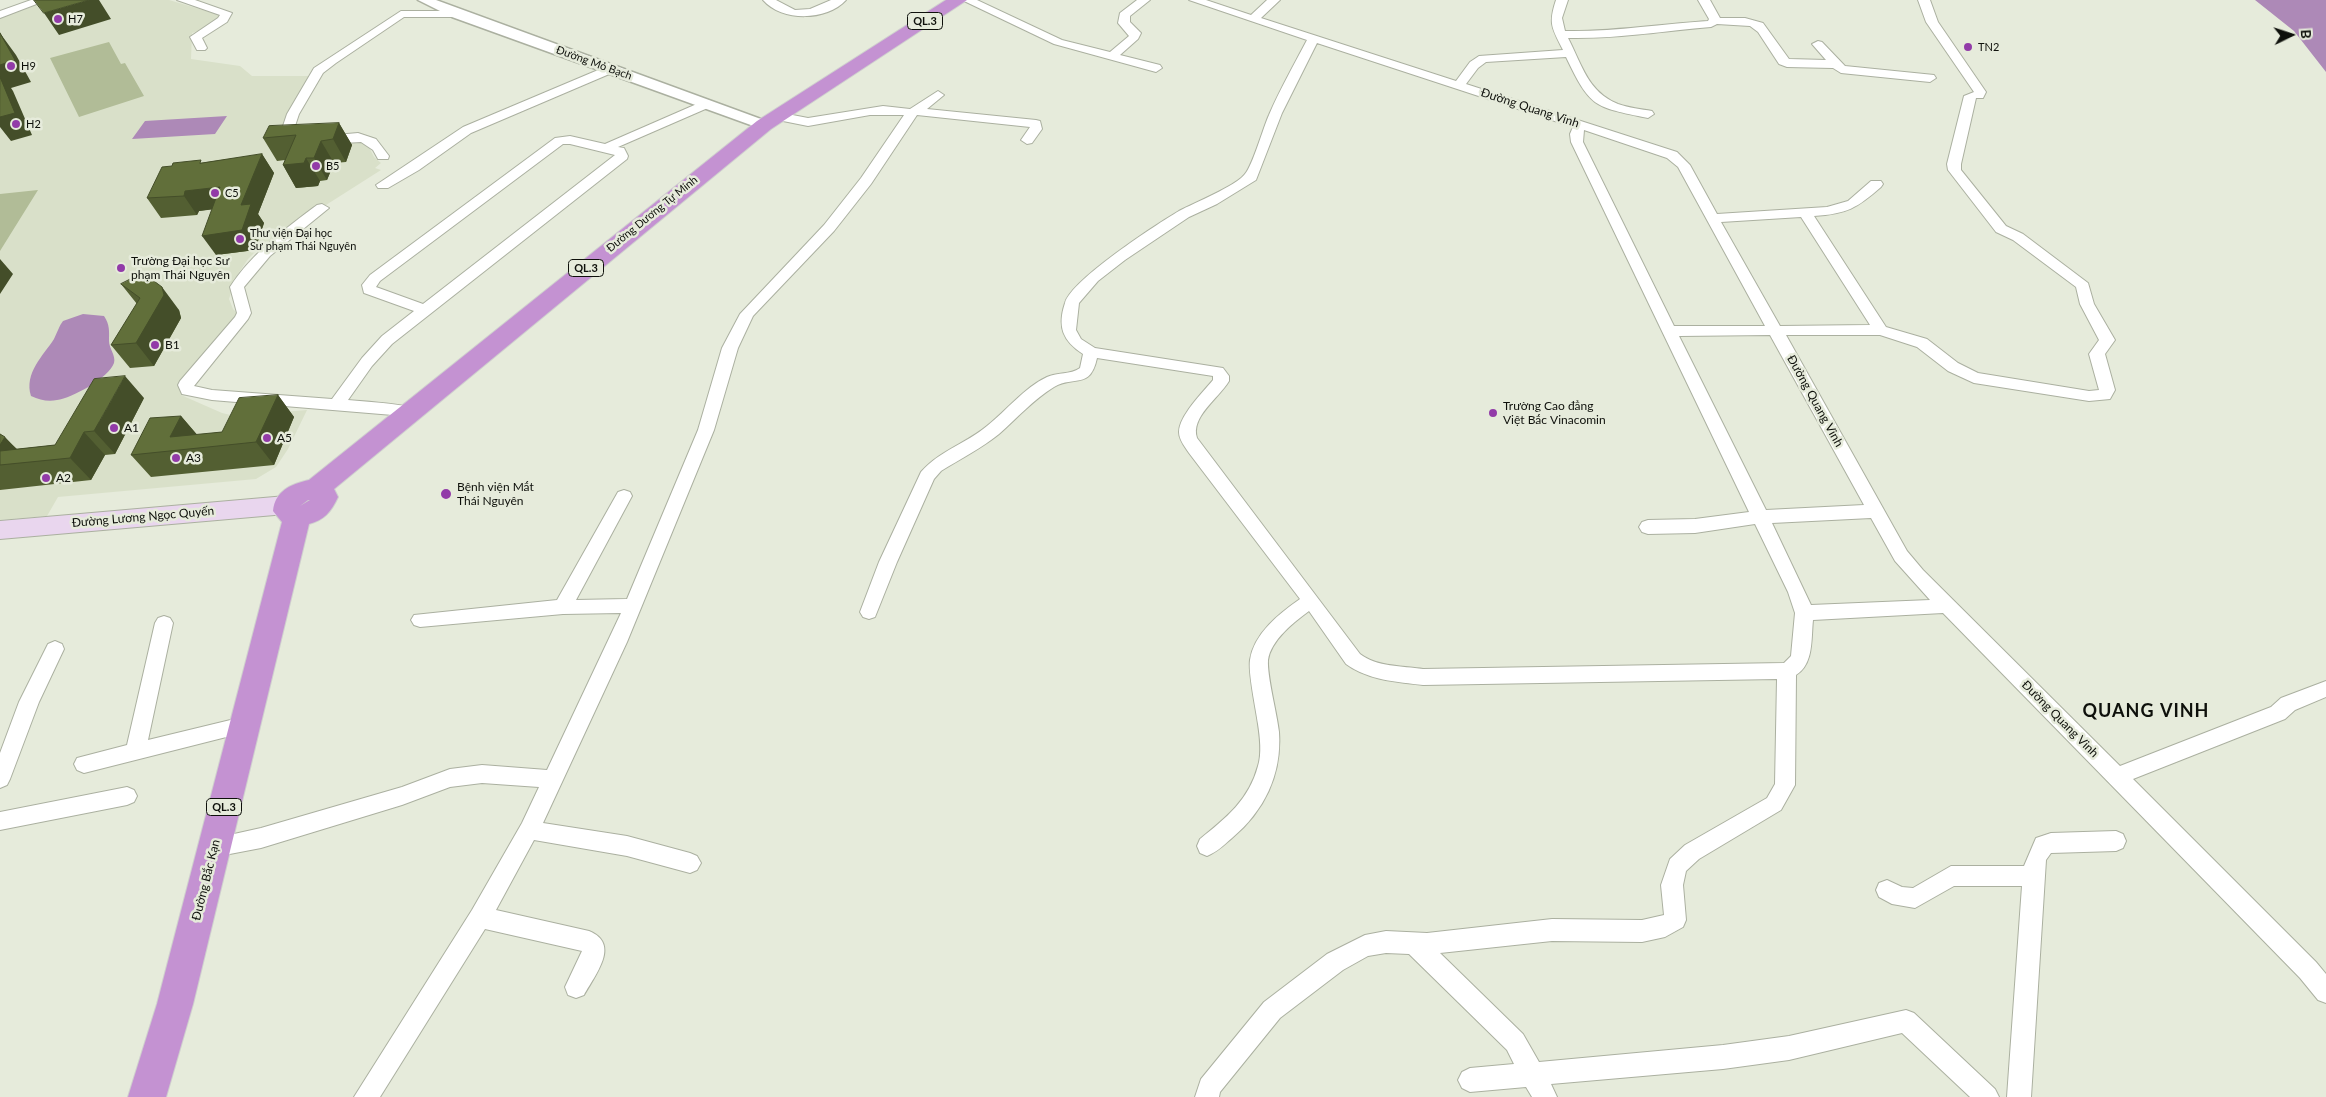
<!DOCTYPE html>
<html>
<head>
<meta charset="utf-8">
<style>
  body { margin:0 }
  #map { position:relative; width:2326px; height:1097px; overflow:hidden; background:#e6ebdb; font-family:Lato,sans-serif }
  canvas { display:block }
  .north { position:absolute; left:2266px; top:10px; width:50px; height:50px; -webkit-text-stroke:4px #e6ebdb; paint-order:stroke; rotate:86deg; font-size:14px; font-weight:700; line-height:20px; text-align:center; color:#0e100b }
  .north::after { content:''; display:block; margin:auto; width:18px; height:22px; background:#0e100b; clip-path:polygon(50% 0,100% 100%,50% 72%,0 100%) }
</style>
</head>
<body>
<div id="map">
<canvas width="2326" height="1097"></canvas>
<div class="north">B</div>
</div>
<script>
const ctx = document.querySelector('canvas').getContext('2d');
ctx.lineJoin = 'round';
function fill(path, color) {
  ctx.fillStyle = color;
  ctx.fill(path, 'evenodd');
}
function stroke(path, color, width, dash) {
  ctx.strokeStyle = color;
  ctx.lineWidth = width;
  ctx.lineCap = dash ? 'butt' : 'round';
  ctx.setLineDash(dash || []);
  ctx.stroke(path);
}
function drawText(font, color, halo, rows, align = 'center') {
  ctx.font = font + ' Lato,sans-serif';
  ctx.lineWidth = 5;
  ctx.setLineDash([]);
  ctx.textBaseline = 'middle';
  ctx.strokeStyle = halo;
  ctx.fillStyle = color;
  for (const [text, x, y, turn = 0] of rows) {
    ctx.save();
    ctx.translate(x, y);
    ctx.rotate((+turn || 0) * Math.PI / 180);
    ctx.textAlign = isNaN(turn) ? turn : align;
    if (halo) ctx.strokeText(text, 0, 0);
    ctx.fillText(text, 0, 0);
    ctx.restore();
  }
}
fill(new Path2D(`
  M 51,0 L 169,0 L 220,15 L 220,20 L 211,27 L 192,33 L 191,59 L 240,66 L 252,76 L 310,76 L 284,128 L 367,143 L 374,157 L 381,163 L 375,168 L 381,170 L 260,247 L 248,259 L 236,277 L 229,299 L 233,309 L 239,315 L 181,384 L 181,395 L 222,413 L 235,416 L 307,410 L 288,449 L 276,467 L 256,479 L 58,497 L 47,516 L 0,520 L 0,18 Z`), '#d9e0c9');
fill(new Path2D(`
  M 109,42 L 121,64 L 125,63 L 144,96 L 79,117 L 50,58 Z
  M 38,190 L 0,251 L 0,194 Z`), '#b1bc97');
fill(new Path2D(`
  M 2255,0 L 2326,0 L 2326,72 L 2294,31 Z
  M 227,116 L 215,134 L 132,139 L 145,121 Z
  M 83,314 L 104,316 C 110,325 109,331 109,341 C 109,348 116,356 114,363 C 109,378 72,398 57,400 C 48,402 40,400 31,396 C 24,373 43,356 54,339 C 57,333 59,326 63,321 Z`), '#ad89b7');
const minor = new Path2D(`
  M 31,0 L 47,0 L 0,18 L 0,11 Z
  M 177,0 L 195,0 L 232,13 L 227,22 L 202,38 L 207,48 L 205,50 L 197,50 L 190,37 L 218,18 L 220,15 Z
  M 763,0 L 776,0 L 795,10 L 810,9 L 831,0 L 846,0 C 827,21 782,22 763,0 Z
  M 962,0 L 977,0 L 1062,40 L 1110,52 L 1129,36 L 1118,23 L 1120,13 L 1137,0 L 1150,0 L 1130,16 L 1130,22 L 1141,33 L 1138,39 L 1120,55 L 1160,65 L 1162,68 L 1156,72 L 1054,44 Z
  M 1189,0 L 1206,0 L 1251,15 L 1267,0 L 1280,0 L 1261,18 L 1456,81 L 1470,62 L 1479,56 L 1563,50 C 1552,28 1548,24 1556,0 L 1568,0 L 1562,18 L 1565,31 C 1613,32 1660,24 1708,21 L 1709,19 L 1698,0 L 1710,0 L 1720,18 L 1745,18 L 1763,23 L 1789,59 L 1826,60 L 1812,44 L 1818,41 L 1822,42 L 1845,66 L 1934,75 L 1936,78 L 1930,82 L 1841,73 L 1833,68 L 1787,67 L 1779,64 L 1758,32 L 1750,26 L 1717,24 L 1711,27 C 1663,31 1616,39 1568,38 C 1582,65 1588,92 1618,104 C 1629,108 1641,109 1652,111 L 1654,114 L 1648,118 C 1593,107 1590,107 1566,57 L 1486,62 L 1478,68 L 1466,84 L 1677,152 L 1690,165 L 1717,214 L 1827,207 L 1848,201 L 1871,181 L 1881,181 L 1883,184 L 1881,187 C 1857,208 1847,214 1814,216 L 1886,327 L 1927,339 L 1958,363 L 1978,373 L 2089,391 L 2099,390 L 2089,354 L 2099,340 L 2080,304 L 2076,287 L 2013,240 L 1996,232 L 1948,170 L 1947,164 L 1964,96 L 1974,92 L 1926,22 L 1918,0 L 1930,0 L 1938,22 L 1986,92 L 1983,98 L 1976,98 L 1961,164 L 1961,170 L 2006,226 L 2023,234 L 2088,283 L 2094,304 L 2115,340 L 2105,354 L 2115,390 L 2110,399 L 2089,401 L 1974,383 L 1948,371 L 1917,347 L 1880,335 L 1786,335 L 1907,551 L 1923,570 L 2120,766 L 2271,707 L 2281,698 L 2326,681 L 2326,697 L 2295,710 L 2285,719 L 2133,779 L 2316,962 L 2326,974 L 2326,1003 L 2318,1000 L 2300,978 L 1943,613 L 1813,620 C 1811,638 1814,664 1796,675 L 1795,785 L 1781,810 L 1699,859 L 1686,871 L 1683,885 L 1686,920 L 1683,927 L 1665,937 L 1642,942 L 1552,941 L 1440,953 L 1523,1034 L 1539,1062 L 1723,1045 L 1789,1036 L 1906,1010 L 1914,1013 L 1995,1089 L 1999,1097 L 1970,1097 L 1902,1033 L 1789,1060 L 1723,1069 L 1551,1084 L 1557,1097 L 1532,1097 L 1526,1087 L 1470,1092 L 1462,1088 L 1458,1080 L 1462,1072 L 1470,1068 L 1514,1064 L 1507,1050 L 1409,954 L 1386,953 L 1368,956 L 1343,970 L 1280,1018 L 1220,1092 L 1219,1097 L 1195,1097 L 1201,1079 L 1264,1002 L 1327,954 L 1365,935 L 1386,931 L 1427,933 L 1552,919 L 1642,920 L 1664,915 L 1661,885 L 1670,859 L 1685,845 L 1767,798 L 1775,784 L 1777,679 L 1423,685 C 1398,682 1367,680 1346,664 L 1309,611 C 1294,622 1271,640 1268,660 C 1267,677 1277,713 1279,732 C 1282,775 1264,811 1232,838 C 1224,845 1217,852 1207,856 L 1200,853 L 1197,846 L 1200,839 C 1226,818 1249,800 1258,766 C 1262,754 1260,737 1258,724 C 1256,709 1248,673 1250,660 C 1254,633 1280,613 1300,599 L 1189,453 C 1185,447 1179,440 1179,432 C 1179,416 1203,392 1213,380 L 1213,376 L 1097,358 C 1090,390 1075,375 1054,387 C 1033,400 1017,418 999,434 C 982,448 960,459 941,471 L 934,479 L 897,562 L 875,617 L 869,619 L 863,617 L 860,612 L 879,562 L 921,472 C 939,451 967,443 987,426 C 1007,410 1024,388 1047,377 C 1058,372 1070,375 1080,368 L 1083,354 C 1063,341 1057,327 1065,303 C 1071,280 1157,224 1179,211 C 1194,203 1236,186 1245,174 C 1253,165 1263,128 1269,115 C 1280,89 1294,65 1307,40 ZM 1317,43 L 1573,127 L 1570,134 L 1571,142 L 1749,512 L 1695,519 L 1648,520 L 1642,522 L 1639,527 L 1642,532 L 1648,534 L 1695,533 L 1755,524 L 1788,592 L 1795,613 L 1791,656 L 1784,663 L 1423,669 C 1402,666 1377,667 1360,654 L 1197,438 C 1190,417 1219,398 1229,381 L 1229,376 L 1223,368 L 1095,348 L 1081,339 L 1076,330 L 1079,303 L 1098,281 L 1125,260 L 1189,217 L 1217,204 L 1256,180 L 1282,113 ZM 1584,130 L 1667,158 L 1678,167 L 1765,326 L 1674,326 L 1583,142 ZM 1801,217 L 1870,325 L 1780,326 L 1721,222 ZM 1770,335 L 1864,505 L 1766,510 L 1679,336 ZM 1871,518 L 1895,561 L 1930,600 L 1811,605 L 1772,523 Z
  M 401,11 L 457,11 L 463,14 L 457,17 L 404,17 L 336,63 L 323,73 L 299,114 L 293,132 L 305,140 L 299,144 L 287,141 L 281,132 L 287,114 L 314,68 Z
  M 610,65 L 616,69 L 614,72 L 471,133 L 419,170 L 388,188 L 378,188 L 376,185 L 463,127 Z
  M 938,91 L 944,95 L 927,109 L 1036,120 L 1040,121 L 1042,129 L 1032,143 L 1027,144 L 1021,140 L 1030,127 L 917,115 L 871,184 L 834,231 L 753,316 L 738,348 L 714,430 L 627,642 L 543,823 L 627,836 L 690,853 L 697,856 L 701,863 L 697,870 L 690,873 L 627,856 L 534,840 L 496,910 L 589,931 C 621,944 595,975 584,995 L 576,998 L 568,995 L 565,987 L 582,951 L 485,929 L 380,1097 L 354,1097 L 472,910 L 522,823 L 539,787 L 482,783 L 450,787 L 402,805 L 261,848 L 214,857 L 207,854 L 204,847 L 207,840 L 261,828 L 402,787 L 450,769 L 482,765 L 547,770 L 621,613 L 563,614 L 420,627 L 414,625 L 411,620 L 414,615 L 557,600 L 618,492 L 624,490 L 630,492 L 632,496 L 576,600 L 627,599 L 698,430 L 722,348 L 740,314 L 824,225 L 861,178 L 904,115 L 870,115 L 808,126 L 773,119 L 771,116 L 777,112 L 808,118 L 883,106 L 910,109 Z
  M 706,100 L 710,101 L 712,104 L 710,107 L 618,147 L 624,148 L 628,156 L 627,159 L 392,344 L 372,366 L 348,400 C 371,402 395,403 418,409 L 420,413 L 418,417 L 412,419 L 393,415 L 212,400 L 182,394 L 178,385 L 180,381 L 235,317 L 237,313 L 230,287 C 252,253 285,229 317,205 L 322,204 L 329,208 L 270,256 L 244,287 L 251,313 L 248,319 L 194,386 L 212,390 L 332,399 L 362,358 L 382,336 L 414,311 L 364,293 L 362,285 L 370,275 L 555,138 L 570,136 L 605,144 ZM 563,144 L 570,144 L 615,155 L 423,304 L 376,287 L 380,281 Z
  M 358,133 L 376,139 L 389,156 L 388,159 L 378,159 L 373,150 L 361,142 L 325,144 L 319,140 L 325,136 Z
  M 164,616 L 170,618 L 173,623 L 148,740 L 247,716 L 254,718 L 257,724 L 254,730 L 84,773 L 77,770 L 74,764 L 77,758 L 127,745 L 155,623 L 158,618 Z
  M 55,641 L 62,644 L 64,649 L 39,702 L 10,779 L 7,785 L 0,788 L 0,753 L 19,702 L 48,644 Z
  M 127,787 L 134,790 L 137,796 L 134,802 L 127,805 L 0,830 L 0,812 Z
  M 2116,831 L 2123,834 L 2126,841 L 2123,848 L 2116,851 L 2051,853 L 2046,860 L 2031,1097 L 2007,1097 L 2022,886 L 1954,886 L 1915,908 L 1892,904 L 1879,897 L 1876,890 L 1879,883 L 1887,880 L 1902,887 L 1913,888 L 1951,866 L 2024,866 L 2036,838 L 2051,833 Z`);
const tertiary = new Path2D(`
  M 418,0 L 436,0 L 769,122 L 772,125 L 764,130 L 759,128 L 452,17 Z`);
const secondary = new Path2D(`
  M 286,496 L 294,499 L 298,505 L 294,511 L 286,514 L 0,539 L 0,521 Z`);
const trunk = new Path2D(`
  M 946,0 L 967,0 L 771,129 L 334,489 L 338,497 C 331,512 324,520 309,524 L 193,1004 L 166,1097 L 128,1097 L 157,1004 L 282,522 L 273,511 C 275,491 291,484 309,480 L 757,121 ZM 308,500 L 310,500 L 300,506 Z`);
stroke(minor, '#abb0a0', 2);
stroke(tertiary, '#abb0a0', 3);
stroke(secondary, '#abb0a0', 2);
stroke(trunk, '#cfcfce', 2);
fill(minor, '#fff');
fill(tertiary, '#fff');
fill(secondary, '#e9d6ee');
fill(trunk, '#c492d2');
fill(new Path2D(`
  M 339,123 L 352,145 L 346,162 L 334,163 L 327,180 L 320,181 L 318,186 L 296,188 L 283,165 L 285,160 L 277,161 L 263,138 Z
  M 262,154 L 274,173 L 258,214 L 264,223 L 255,250 L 216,255 L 212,209 L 199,211 L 197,215 L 161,218 L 147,198 L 203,163 Z
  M 121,284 L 179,310 L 181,318 L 154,366 L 130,368 L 111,345 L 137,304 Z
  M 278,395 L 294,417 L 274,465 L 151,477 L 131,455 L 181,416 L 197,435 L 222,432 Z
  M 144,398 L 115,454 L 105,455 L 91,480 L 0,490 L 0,434 L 17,449 L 55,445 Z`), '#535f32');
fill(new Path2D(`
  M 89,0 L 99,0 L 111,19 L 59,35 L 44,13 Z
  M 0,33 L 16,55 L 31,82 L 11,88 L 13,91 L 32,135 L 11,141 L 0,127 Z
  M 339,123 L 352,145 L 346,162 L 333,139 Z
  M 321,141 L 334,163 L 327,180 L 314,158 Z
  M 262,154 L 274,173 L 258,214 L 264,223 L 255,250 L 216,255 L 202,236 L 241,205 Z
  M 306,158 L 320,181 L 318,186 L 296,188 L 283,165 Z
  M 220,187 L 233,207 L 199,211 L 197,215 L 184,196 L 185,191 Z
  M 0,259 L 13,274 L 0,294 Z
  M 162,287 L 179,310 L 181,318 L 154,366 L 136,343 Z
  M 125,376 L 144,398 L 115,454 L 94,431 Z
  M 278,395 L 294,417 L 274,465 L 256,442 Z
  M 181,416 L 200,438 L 170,437 Z
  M 84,432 L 105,455 L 91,480 L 70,458 Z
  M 5,437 L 27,460 L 0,455 L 0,445 Z`), '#444e29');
const building = new Path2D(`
  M 34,0 L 89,0 L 44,13 Z
  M 0,33 L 15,60 L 0,65 Z
  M 0,77 L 15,113 L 0,117 Z
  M 339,123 L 333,139 L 321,141 L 314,158 L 306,158 L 304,163 L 283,165 L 296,135 L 263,138 L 269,126 Z
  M 262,154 L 241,205 L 251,204 L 242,230 L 202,236 L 220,187 L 185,191 L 184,196 L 147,198 L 162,167 L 172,166 L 173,163 L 201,160 L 200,163 Z
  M 143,273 L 162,287 L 164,295 L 136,343 L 111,345 L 140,298 L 121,284 Z
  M 125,376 L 94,431 L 84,432 L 70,458 L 0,465 L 0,451 L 55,445 L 94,379 Z
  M 278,395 L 256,442 L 131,455 L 150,418 L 181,416 L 170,437 L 222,432 L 239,398 Z
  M 0,434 L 5,437 L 0,445 Z`);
fill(building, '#616f3a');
stroke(building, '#444e29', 1);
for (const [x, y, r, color] of [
  [58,19,5,"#923ba8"],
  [1968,47,5,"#923ba8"],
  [11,66,5,"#923ba8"],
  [16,124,5,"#923ba8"],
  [316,166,5,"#923ba8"],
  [215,193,5,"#923ba8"],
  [240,239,5,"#923ba8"],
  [121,268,5,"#923ba8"],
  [155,345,5,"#923ba8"],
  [1493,413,5,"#923ba8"],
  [114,428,5,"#923ba8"],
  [267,438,5,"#923ba8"],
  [176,458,5,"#923ba8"],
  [46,478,5,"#923ba8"],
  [446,494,6,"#923ba8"]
]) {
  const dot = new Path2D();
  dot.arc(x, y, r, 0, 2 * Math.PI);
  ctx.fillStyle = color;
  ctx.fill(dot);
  stroke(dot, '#e6ebdb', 2);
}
drawText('11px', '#0e100b', '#e6ebdb', [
  ["H7",68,19],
  ["TN2",1978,47],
  ["H9",21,66],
  ["H2",26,124],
  ["B5",326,166],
  ["C5",225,193],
  ["Thư viện Đại học",250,233],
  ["Sư phạm Thái Nguyên",250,246]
], 'left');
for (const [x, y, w] of [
  [925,21,35],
  [586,268,35],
  [224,807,35]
]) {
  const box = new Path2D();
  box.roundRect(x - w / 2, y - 8.5, w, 17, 4);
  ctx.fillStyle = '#e6ebdb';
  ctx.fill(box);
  stroke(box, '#0e100b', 1);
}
drawText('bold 11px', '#0e100b', null, [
  ["QL.3",925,21],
  ["QL.3",586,268],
  ["QL.3",224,807]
]);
drawText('11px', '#0e100b', '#e6ebdb', [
  ["Đường Mỏ Bạch",594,63,20],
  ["Đường Dương Tự Minh",652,214,-39]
]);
drawText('12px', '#0e100b', '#e6ebdb', [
  ["Đường Quang Vinh",1530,108,18],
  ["Đường Quang Vinh",1815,401,61],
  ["Đường Lương Ngọc Quyến",143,517,-5],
  ["Đường Quang Vinh",2060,719,45],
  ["Đường Bắc Kạn",206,880,-76]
]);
drawText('12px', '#0e100b', '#e6ebdb', [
  ["Trường Đại học Sư",131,261],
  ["phạm Thái Nguyên",131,275],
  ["B1",165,345],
  ["Trường Cao đẳng",1503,406],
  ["Việt Bắc Vinacomin",1503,420],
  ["A1",124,428],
  ["A5",277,438],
  ["A3",186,458],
  ["A2",56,478],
  ["Bệnh viện Mắt",457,487],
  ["Thái Nguyên",457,501]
], 'left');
ctx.letterSpacing = '1px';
drawText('bold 18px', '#0e100b', '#e6ebdb', [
  ["QUANG VINH",2146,711]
]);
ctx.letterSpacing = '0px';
</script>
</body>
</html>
